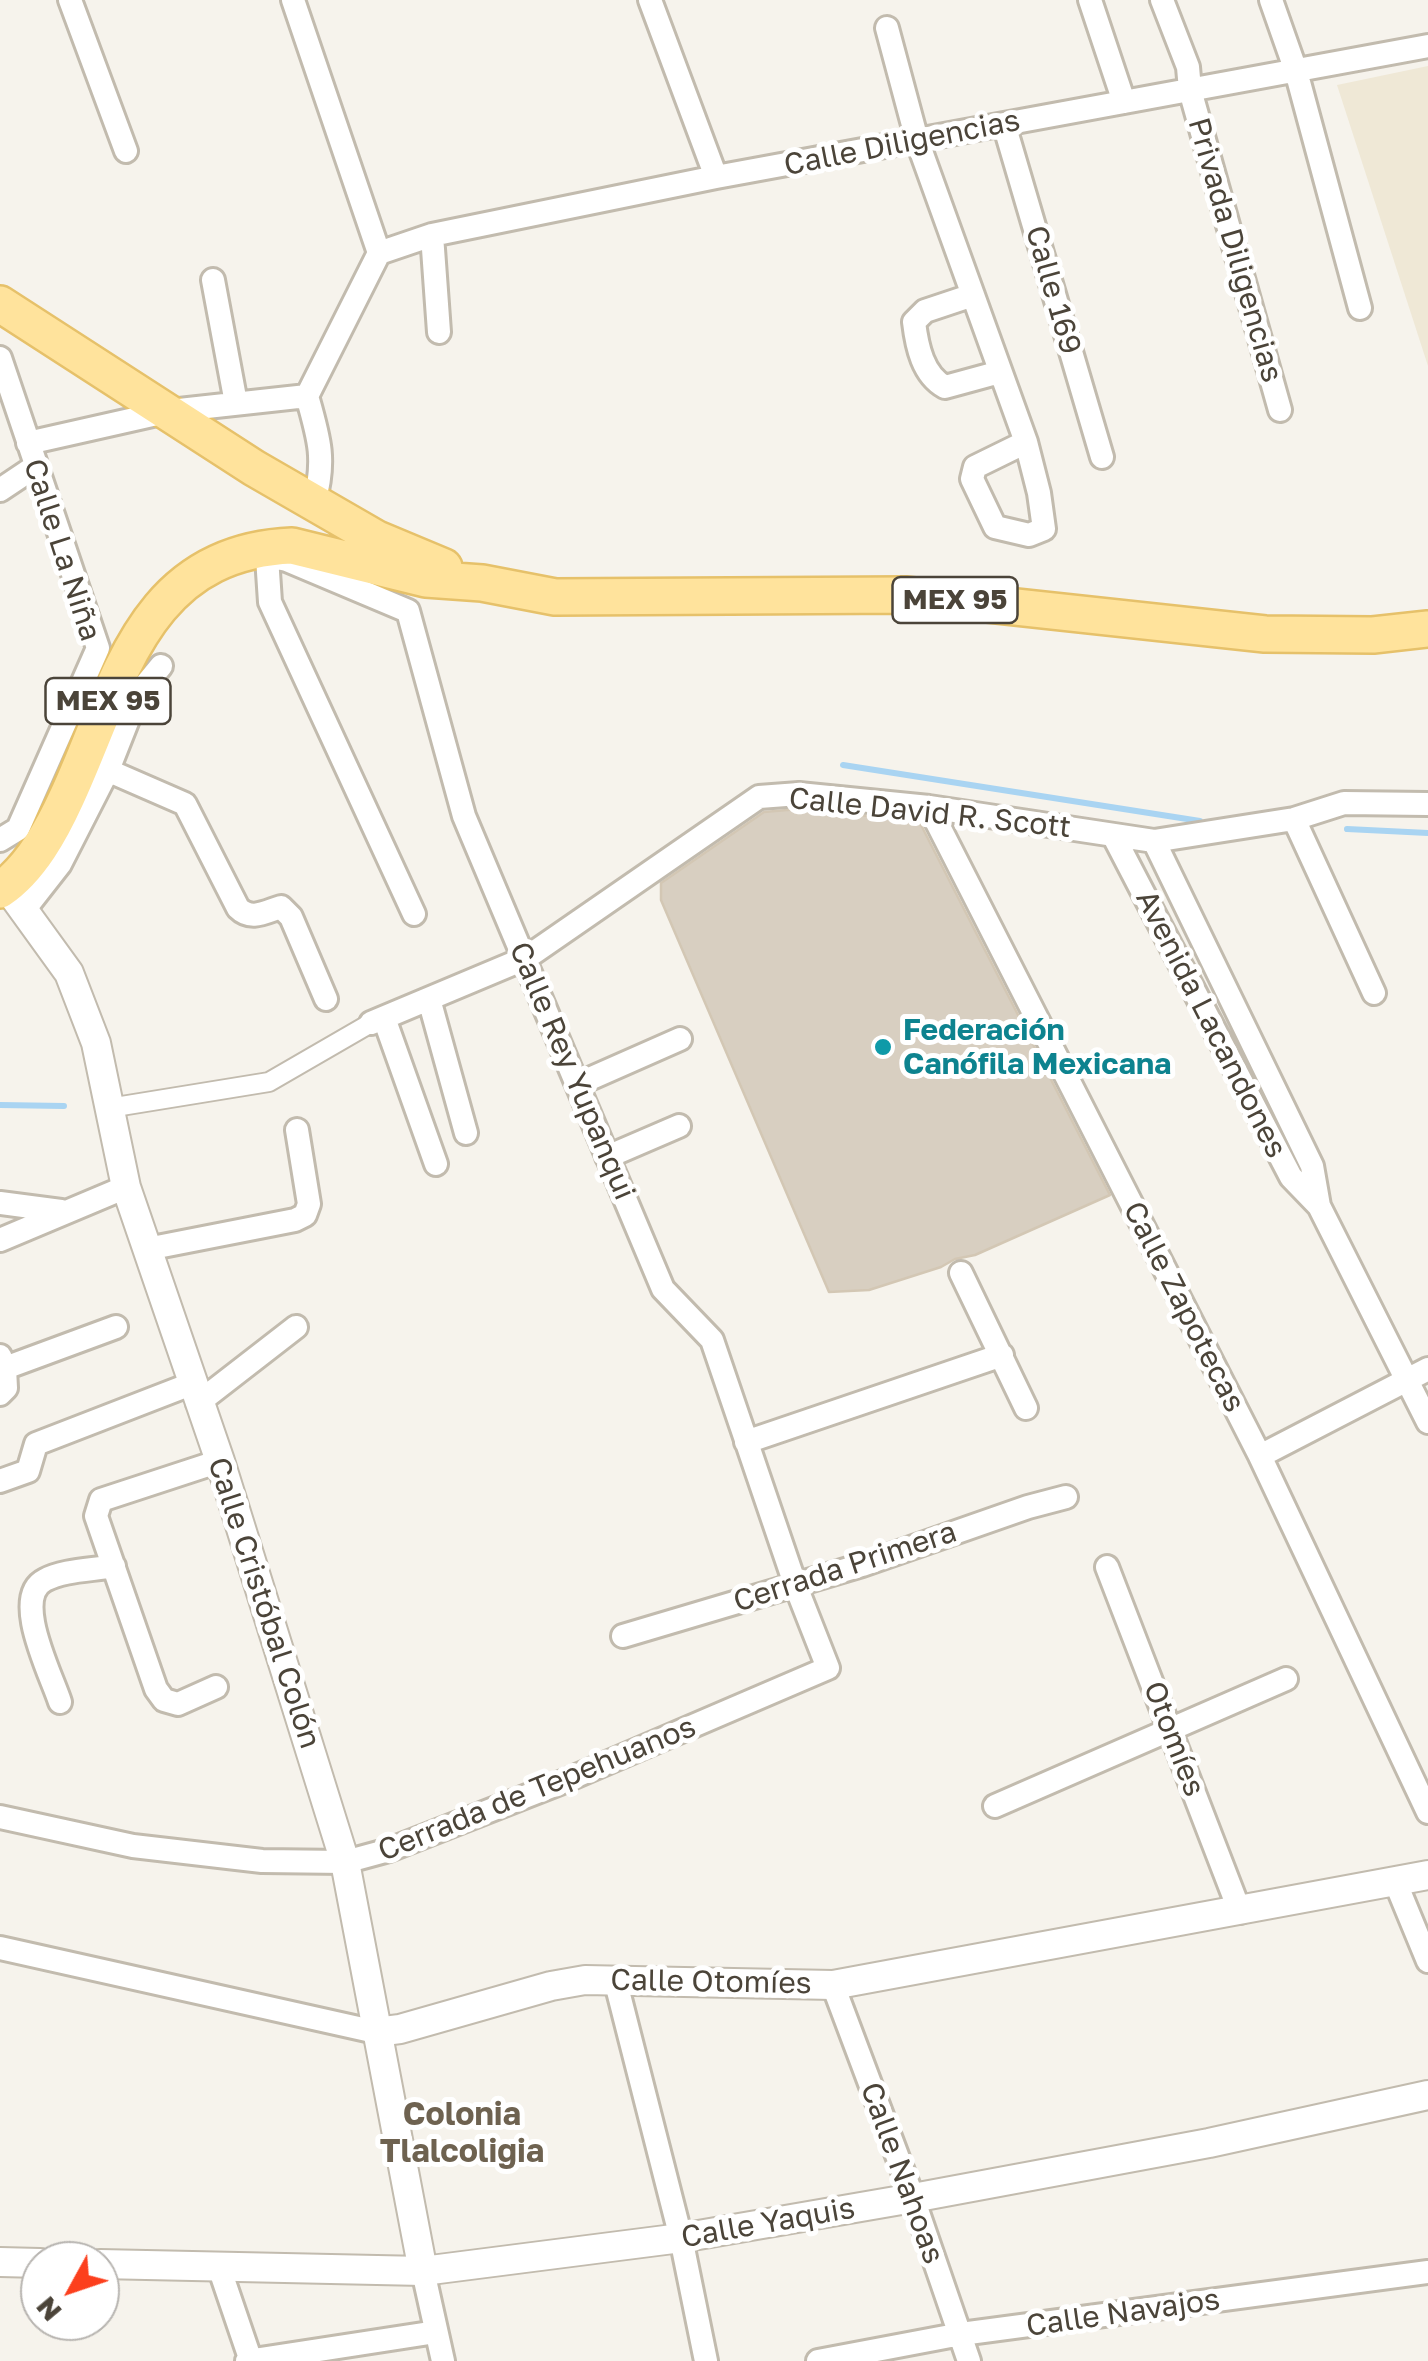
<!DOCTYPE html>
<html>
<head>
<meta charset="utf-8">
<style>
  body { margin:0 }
  #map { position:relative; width:1428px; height:2361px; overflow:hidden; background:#f6f3ec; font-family:"Golos Text",sans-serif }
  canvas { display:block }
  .north { position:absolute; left:20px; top:2241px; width:100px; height:100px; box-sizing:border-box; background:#fff; border:2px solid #b7b4b0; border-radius:50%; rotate:230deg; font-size:28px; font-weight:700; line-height:40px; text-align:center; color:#4b4439 }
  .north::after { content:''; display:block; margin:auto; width:35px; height:45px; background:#fc3f1d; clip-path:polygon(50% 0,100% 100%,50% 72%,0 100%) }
</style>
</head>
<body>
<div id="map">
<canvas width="1428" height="2361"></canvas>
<div class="north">N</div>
</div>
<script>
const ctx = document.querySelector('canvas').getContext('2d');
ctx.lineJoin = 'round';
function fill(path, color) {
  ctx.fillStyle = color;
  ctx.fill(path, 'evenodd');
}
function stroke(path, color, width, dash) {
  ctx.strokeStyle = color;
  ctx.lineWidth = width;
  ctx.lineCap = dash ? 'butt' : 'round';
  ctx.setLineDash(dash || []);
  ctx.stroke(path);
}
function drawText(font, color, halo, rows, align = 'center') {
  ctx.font = font + ' "Golos Text",sans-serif';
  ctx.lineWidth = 10;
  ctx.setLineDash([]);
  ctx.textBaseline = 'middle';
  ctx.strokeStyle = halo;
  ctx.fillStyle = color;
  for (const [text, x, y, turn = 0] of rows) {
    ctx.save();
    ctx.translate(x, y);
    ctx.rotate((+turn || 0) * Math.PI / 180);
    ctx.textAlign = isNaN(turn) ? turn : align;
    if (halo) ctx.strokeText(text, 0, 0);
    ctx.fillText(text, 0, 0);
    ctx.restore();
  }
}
fill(new Path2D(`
  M 1428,66 L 1428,366 L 1337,85 Z`), '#efe8d6');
stroke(new Path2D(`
  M 843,765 L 1200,821
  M 1347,829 L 1428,833
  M 0,1105 L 64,1106`), '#a9d4f2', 6);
const building = new Path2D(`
  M 799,809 L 919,821 L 1110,1195 L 975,1255 L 955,1259 L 941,1267 L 869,1290 L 829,1292 L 661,900 L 661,883 L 764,812 Z`);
fill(building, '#d8cfc1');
stroke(building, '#d3c7b4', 2.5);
const pedestrian = new Path2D(`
  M 109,1108 L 269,1082 L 371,1023`);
const minor = new Path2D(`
  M 70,0 L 126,151
  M 293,0 L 379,253 L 307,396 C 319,438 326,460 314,503
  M 650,0 L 716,177
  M 1090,0 L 1124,102
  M 1162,0 L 1188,67 L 1190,90 L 1280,410
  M 1271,0 L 1296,71 L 1360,308
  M 887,28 L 917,140 L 1026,442 L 1039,493 L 1044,529 L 1029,535 L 995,527 L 972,479 L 975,467 L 1026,442
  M 1004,124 L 1102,457
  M 432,235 L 439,332
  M 379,253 L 432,235 L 716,177 L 1428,46
  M 213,280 L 236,403
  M 973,295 L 925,311 L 914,322 C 917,347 923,375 945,387 L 1000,372
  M 0,358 L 98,648 L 18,829 L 0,840
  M 28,443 L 170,411 L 307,396
  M 0,490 L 36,466
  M 267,557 L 270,602 L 414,914
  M 84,760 L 185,804 L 238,908 C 251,921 265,912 281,907 L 291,917 L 326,999
  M 929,807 L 1260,1456 L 1428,1812
  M 1294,819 L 1374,993
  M 1113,835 L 1291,1177 L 1319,1206
  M 1154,841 L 1312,1166 L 1319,1206 L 1428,1422
  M 24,910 L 60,864 L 108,770 L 138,694 L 161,666
  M 429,999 L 466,1133
  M 384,1018 L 436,1164
  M 371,1023 L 526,958 L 759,797 L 799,794 L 929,807 L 1154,841 L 1294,819 L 1344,803 L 1428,804
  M 578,1084 L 680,1039
  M 607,1157 L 679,1126
  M 0,1203 L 61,1211
  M 0,1240 L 126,1187
  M 147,1249 L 295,1220 L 305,1215 L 309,1204 L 297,1130
  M 961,1273 L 1026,1408
  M 0,1356 L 5,1368 L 6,1388 L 0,1394
  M 5,1368 L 116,1327
  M 198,1403 L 296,1327
  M 746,1442 L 1002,1355
  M 1260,1456 L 1428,1369
  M 0,1481 L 28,1471 L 36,1444 L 191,1384
  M 1107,1567 L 1240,1912
  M 623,1636 L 862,1565 L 1028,1507 L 1066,1497
  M 216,1687 L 178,1704 L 164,1700 L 156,1689 L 96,1516 L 101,1500 L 220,1461
  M 60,1702 C 51,1674 11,1597 45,1580 C 63,1570 93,1570 114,1566
  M 995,1806 L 1286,1679
  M 0,1817 L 133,1846 L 262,1861 L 345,1862 L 389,1850 L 560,1783 L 828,1668 L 795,1584 L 712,1340 L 663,1289 L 464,816 L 408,611 L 287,560 L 277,558
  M 1395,1881 L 1428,1961
  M 0,1948 L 376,2032
  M 615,1979 L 681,2238 L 706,2361
  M 833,1985 L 913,2198 L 969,2361
  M 219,2267 L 251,2361
  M 423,2271 L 443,2361
  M 247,2361 L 436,2332
  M 818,2361 L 961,2334 L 1428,2272`);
const tertiary = new Path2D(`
  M 6,886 L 69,973 L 96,1043 L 126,1187 L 220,1461 L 345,1862 L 423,2271
  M 376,2032 L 400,2029 L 551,1986 L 585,1980 L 833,1985 L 1428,1875
  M 0,2262 L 40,2263
  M 100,2264 L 423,2271 L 681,2238 L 913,2198 L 1209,2143 L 1428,2095`);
const primary = new Path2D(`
  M 0,304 L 254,468 L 377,539 L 444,567
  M 0,890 C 31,869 52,830 67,797 C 119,685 141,552 292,546 L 426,579 L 482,583 L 555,597 L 905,595 L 1265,634 L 1373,635 L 1428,629`);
stroke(pedestrian, '#c2bbae', 22);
stroke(minor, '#c2bbae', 28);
stroke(tertiary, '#c2bbae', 32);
stroke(primary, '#e6c16a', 40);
stroke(pedestrian, '#fff', 18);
stroke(minor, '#fff', 22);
stroke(tertiary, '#fff', 28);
stroke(primary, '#ffe39c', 35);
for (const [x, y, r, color] of [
  [883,1047,10,"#0f9aa8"]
]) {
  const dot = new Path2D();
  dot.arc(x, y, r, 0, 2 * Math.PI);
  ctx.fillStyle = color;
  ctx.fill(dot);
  stroke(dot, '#fff', 4);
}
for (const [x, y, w] of [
  [955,600,125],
  [108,701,125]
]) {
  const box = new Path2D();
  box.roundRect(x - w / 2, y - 23, w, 46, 8);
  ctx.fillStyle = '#fff';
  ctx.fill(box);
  stroke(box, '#4b4439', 2.5);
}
drawText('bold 28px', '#4b4439', null, [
  ["MEX 95",955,600],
  ["MEX 95",108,701]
]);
drawText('30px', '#4b4439', '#fff', [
  ["Calle Diligencias",902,143,-11],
  ["Privada Diligencias",1235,250,74],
  ["Calle 169",1053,290,74],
  ["Calle La Niña",62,550,72],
  ["Calle David R. Scott",930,813,6],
  ["Avenida Lacandones",1211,1024,63],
  ["Calle Rey Yupanqui",572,1071,67],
  ["Calle Zapotecas",1184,1307,63],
  ["Cerrada Primera",845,1567,-18],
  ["Calle Cristóbal Colón",264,1603,72],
  ["Otomíes",1174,1739,69],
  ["Cerrada de Tepehuanos",537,1789,-22],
  ["Calle Otomíes",711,1982,1],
  ["Calle Nahoas",902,2173,70],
  ["Calle Yaquis",768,2223,-10],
  ["Calle Navajos",1123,2313,-8]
]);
drawText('bold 30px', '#0d838f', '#fff', [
  ["Federación",903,1030],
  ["Canófila Mexicana",903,1064]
], 'left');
drawText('bold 32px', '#6e6250', '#fff', [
  ["Colonia",462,2115],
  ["Tlalcoligia",462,2152]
]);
</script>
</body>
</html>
